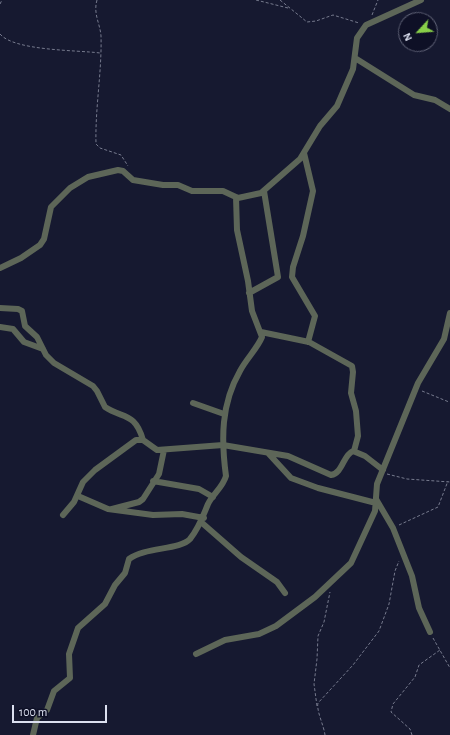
<!DOCTYPE html>
<html>
<head>
<meta charset="utf-8">
<style>
  body { margin:0 }
  #map { position:relative; width:450px; height:735px; overflow:hidden; background:#161930; font-family:"Alegreya Sans",sans-serif }
  canvas { display:block }
  .north { position:absolute; left:398px; top:12px; width:40px; height:40px; box-sizing:border-box; background:#0e1026; border:1px solid #606377; border-radius:50%; rotate:244deg; font-size:11px; font-weight:700; line-height:16px; text-align:center; color:#dce0f0 }
  .north::after { content:''; display:block; margin:auto; width:14px; height:18px; background:#88cf49; clip-path:polygon(50% 0,100% 100%,50% 72%,0 100%) }
  .scale { position:absolute; left:12px; top:705px; width:95px; height:18px; box-sizing:border-box; border:2px solid #dce0f0; border-top:0; padding-left:5px; font-size:12px; line-height:14px; white-space:nowrap; color:#dce0f0; -webkit-text-stroke:3px #0e1026; paint-order:stroke }
</style>
</head>
<body>
<div id="map">
<canvas width="450" height="735"></canvas>
<div class="north">N</div>
<div class="scale">100 m</div>
</div>
<script>
const ctx = document.querySelector('canvas').getContext('2d');
ctx.lineJoin = 'round';
function stroke(path, color, width, dash) {
  ctx.strokeStyle = color;
  ctx.lineWidth = width;
  ctx.lineCap = dash ? 'butt' : 'round';
  ctx.setLineDash(dash || []);
  ctx.stroke(path);
}
stroke(new Path2D(`
  M 97,0 C 93,14 100,23 101,36 C 102,72 95,108 96,144 L 100,148 L 121,155 L 128,166
  M 256,0 L 288,8
  M 280,0 L 307,22 L 316,21 L 333,15 L 359,23
  M 0,4 L 2,0
  M 372,15 L 378,0
  M 0,34 C 14,51 77,50 100,53
  M 422,391 L 449,402
  M 387,474 L 407,479 L 450,482
  M 399,525 L 438,507 L 448,481
  M 433,638 L 450,668
  M 317,706 L 314,684 L 317,659 L 318,636 L 324,622 L 330,592
  M 325,735 C 324,726 316,710 318,703 L 353,665 L 379,631 L 389,604 L 395,571 L 399,561
  M 412,735 L 410,729 L 391,712 L 393,704 L 415,677 L 419,665 L 440,650`), '#777b8e', 1, [3, 2]);
stroke(new Path2D(`
  M 355,58 L 414,95 L 435,100 L 450,109
  M 304,153 L 313,191 L 303,236 L 293,267 L 292,277 L 315,316 L 308,342
  M 0,268 L 21,258 L 40,245 L 44,239 L 51,207 L 70,188 L 88,177 L 118,170 L 123,171 L 133,180 L 163,185 L 178,185 L 192,191 L 223,191 L 238,198 L 261,193 L 300,159 L 320,126 L 337,106 L 353,69 L 357,38 L 366,25 L 421,0
  M 249,293 L 278,277 L 264,191
  M 0,308 L 18,309 L 22,311 L 25,326 L 37,337 L 46,355 L 54,363 L 93,386 L 97,391 L 105,407 C 123,419 135,412 143,440
  M 0,327 L 13,329 L 24,342 L 43,349
  M 261,332 L 309,342 L 352,366 L 353,372 L 351,393 L 356,411 L 358,436 L 354,451
  M 193,403 L 224,414
  M 268,453 L 291,478 L 318,488 L 376,503
  M 153,481 L 199,489 L 213,497
  M 78,496 L 108,509 L 153,515 L 182,514 L 204,518
  M 376,499 L 393,528 L 412,576 L 419,608 L 430,632
  M 112,509 L 139,502 L 143,499 L 159,474 L 164,450
  M 63,515 L 74,502 L 83,482 L 95,470 L 136,440 L 143,440 L 157,450 L 223,445 L 288,456 L 331,475 C 343,473 343,455 353,451 L 365,456 L 383,470
  M 201,522 L 241,557 L 277,582 L 285,593
  M 196,654 L 225,640 L 259,634 L 276,626 L 315,597 L 351,563 L 375,511 L 377,484 L 418,383 L 444,339 L 450,313
  M 33,735 L 37,718 L 47,710 L 54,691 L 70,678 L 69,654 L 78,628 L 105,604 L 115,585 L 125,573 L 129,559 C 145,547 180,550 190,539 C 199,528 203,516 208,504 C 213,494 223,487 226,476 C 221,439 221,404 240,371 C 246,359 257,349 262,337 L 252,311 L 248,281 L 237,230 L 236,197`), '#5d6658', 6);
</script>
</body>
</html>
